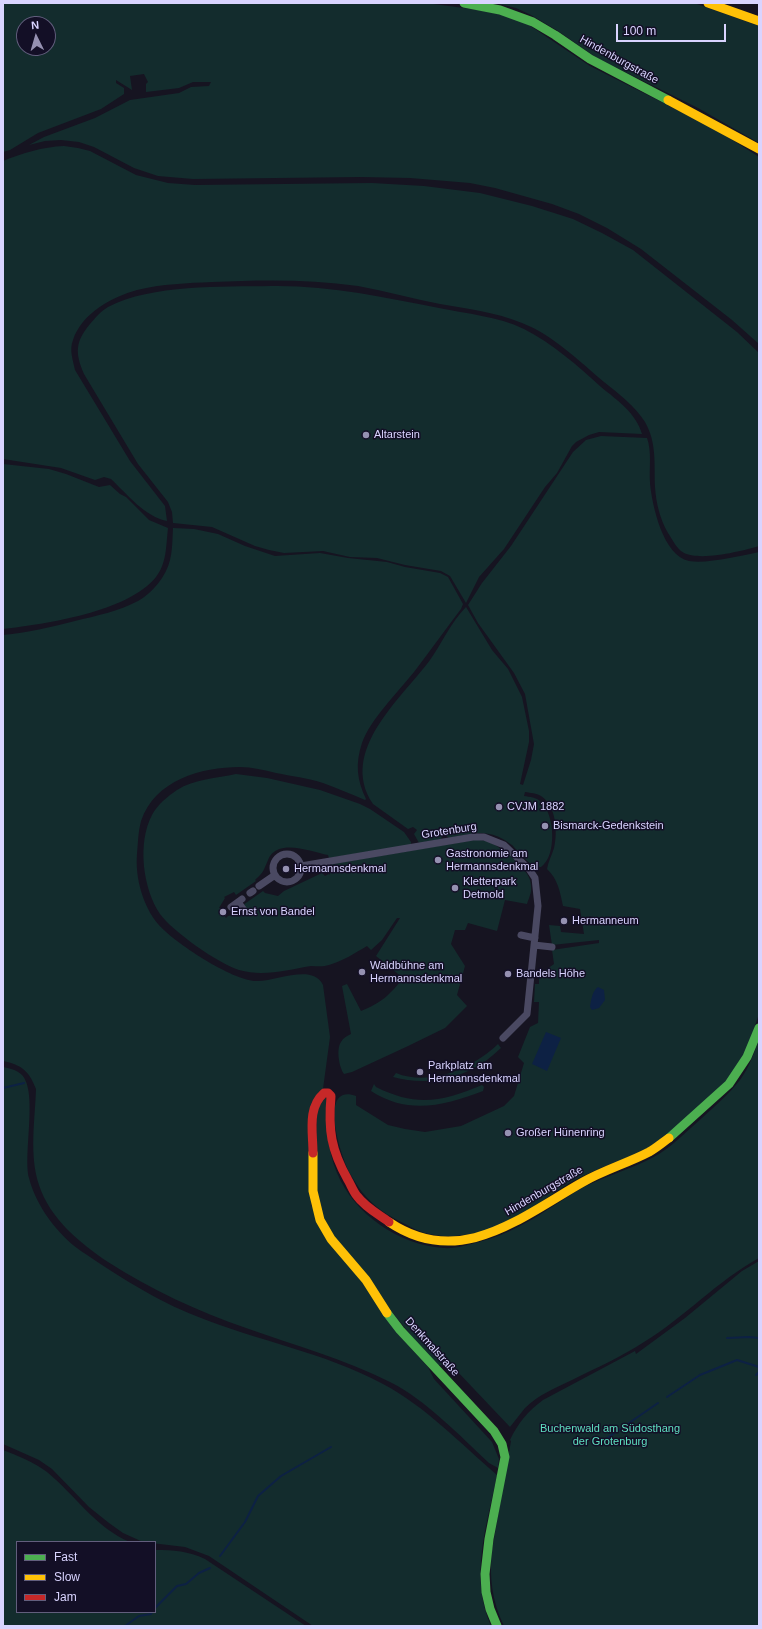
<!DOCTYPE html>
<html>
<head>
<meta charset="utf-8">
<style>
  body { margin:0 }
  #map { position:relative; width:762px; height:1629px; overflow:hidden; background:#161421; font-family:Helvetica,sans-serif }
  canvas { display:block }
  .frame { position:absolute; inset:0; border:4px solid #d9d4ff; pointer-events:none }
  .legend { position:absolute; left:16px; top:1541px; width:140px; height:72px; box-sizing:border-box; background:#130f26; border:1px solid #625e7d; margin:0; padding:5px 7px; list-style:none; font-size:12px; color:#d9d4ff }
  .legend li { display:flex; align-items:center; gap:8px; height:20px }
  .legend b { width:20px; border:1px solid #625e7d }
  .north { position:absolute; left:16px; top:16px; width:40px; height:40px; box-sizing:border-box; background:#130f26; border:1px solid #625e7d; border-radius:50%; rotate:355deg; font-size:11px; font-weight:700; line-height:16px; text-align:center; color:#d9d4ff }
  .north::after { content:''; display:block; margin:auto; width:14px; height:18px; background:#9591b1; clip-path:polygon(50% 0,100% 100%,50% 72%,0 100%) }
  .scale { position:absolute; left:616px; top:24px; width:110px; height:18px; box-sizing:border-box; border:2px solid #d9d4ff; border-top:0; padding-left:5px; font-size:12px; line-height:14px; white-space:nowrap; color:#d9d4ff; -webkit-text-stroke:3px #130f26; paint-order:stroke }
</style>
</head>
<body>
<div id="map">
<canvas width="762" height="1629"></canvas>
<div class="frame"></div>
<ul class="legend">
<li><b style="height:5px;background:#4caf50"></b>Fast</li>
<li><b style="height:5px;background:#ffc107"></b>Slow</li>
<li><b style="height:5px;background:#c62828"></b>Jam</li>
</ul>
<div class="north">N</div>
<div class="scale">100 m</div>
</div>
<script>
const ctx = document.querySelector('canvas').getContext('2d');
ctx.lineJoin = 'round';
function fill(path, color) {
  ctx.fillStyle = color;
  ctx.fill(path, 'evenodd');
}
function stroke(path, color, width, dash) {
  ctx.strokeStyle = color;
  ctx.lineWidth = width;
  ctx.lineCap = dash ? 'butt' : 'round';
  ctx.setLineDash(dash || []);
  ctx.stroke(path);
}
function drawText(font, color, halo, rows, align = 'center') {
  ctx.font = font + ' Helvetica,sans-serif';
  ctx.lineWidth = 3;
  ctx.setLineDash([]);
  ctx.textBaseline = 'middle';
  ctx.strokeStyle = halo;
  ctx.fillStyle = color;
  for (const [text, x, y, turn = 0] of rows) {
    ctx.save();
    ctx.translate(x, y);
    ctx.rotate((+turn || 0) * Math.PI / 180);
    ctx.textAlign = isNaN(turn) ? turn : align;
    if (halo) ctx.strokeText(text, 0, 0);
    ctx.fillText(text, 0, 0);
    ctx.restore();
  }
}
fill(new Path2D(`
  M 3,3 L 426,3 L 479,10 L 512,17 L 526,23 L 590,66 L 717,130 L 759,157 L 759,344 L 732,320 L 641,249 L 607,228 L 579,214 L 552,204 L 495,188 L 470,183 L 410,178 L 361,177 L 193,179 L 158,176 L 134,168 L 94,147 L 79,142 L 61,140 L 45,141 L 29,145 L 44,137 L 95,118 L 130,100 L 179,93 L 191,87 L 209,86 L 211,82 L 193,82 L 179,88 L 146,92 L 146,84 L 148,82 L 144,74 L 130,76 L 132,90 L 116,80 L 116,83 L 124,88 L 124,94 L 101,109 L 38,133 L 10,150 L 3,152 ZM 24,24 L 48,24 L 48,48 L 24,48 Z
  M 495,3 L 694,3 L 759,26 L 759,143 L 698,108 L 597,58 L 558,31 L 531,15 L 516,8 Z
  M 64,146 L 78,148 L 90,151 L 136,175 L 168,183 L 195,185 L 372,183 L 424,186 L 480,193 L 532,206 L 573,219 L 602,233 L 633,250 L 737,332 L 759,353 L 759,546 C 742,551 696,563 681,551 C 676,547 672,539 668,533 C 660,519 656,503 655,487 C 654,464 657,443 645,422 C 635,406 619,394 604,382 C 579,361 553,335 522,323 C 495,312 468,309 440,304 C 413,299 386,291 358,286 C 309,279 261,280 212,282 C 187,283 162,284 137,290 C 112,297 82,313 73,340 C 69,350 73,360 75,370 L 130,461 L 165,506 L 167,521 C 144,516 128,495 111,479 L 104,477 L 95,480 L 61,468 L 3,459 L 3,161 C 23,153 42,147 64,146 Z
  M 271,286 C 328,285 383,297 439,308 C 467,314 497,316 524,329 C 552,343 578,366 601,387 C 617,400 636,413 642,434 L 599,432 L 589,435 L 576,442 L 572,446 L 557,473 L 545,487 L 504,549 L 479,577 L 466,603 L 450,576 L 441,571 L 405,565 L 377,558 L 350,557 L 323,551 L 284,553 L 269,550 L 255,546 L 212,527 L 173,523 L 172,512 L 168,502 L 138,464 L 84,374 C 75,353 75,342 90,324 C 95,318 101,311 108,307 C 152,284 222,287 271,286 Z
  M 601,436 L 647,438 C 652,452 649,468 650,483 C 652,505 663,556 689,561 C 707,564 740,556 759,552 L 759,1014 C 752,1034 746,1057 734,1074 C 728,1082 718,1089 711,1095 C 692,1113 672,1134 649,1147 C 625,1160 599,1167 575,1180 C 558,1189 542,1202 526,1212 C 497,1230 458,1242 425,1233 C 418,1231 411,1227 405,1224 C 379,1211 365,1200 351,1175 C 342,1161 316,1082 356,1096 L 356,1105 L 388,1125 L 405,1129 L 425,1132 L 461,1126 L 504,1106 L 514,1096 L 524,1063 L 518,1057 L 530,1027 L 538,1023 L 539,1002 L 534,1002 L 535,984 L 539,984 L 539,975 L 554,964 L 552,950 L 599,943 L 599,940 L 552,945 L 549,925 L 560,926 L 561,932 L 584,934 L 580,909 L 563,906 C 560,892 558,879 547,869 C 548,862 552,855 554,848 C 558,832 556,805 541,796 C 536,793 531,793 525,792 L 524,796 C 530,797 536,797 541,802 C 555,814 557,856 541,867 C 530,868 519,852 512,845 C 505,840 497,835 489,834 C 476,831 462,836 449,838 L 445,835 L 442,836 L 441,839 L 419,843 L 414,834 L 417,830 L 413,827 L 408,829 L 373,804 C 338,751 401,699 430,660 C 442,643 451,622 466,607 L 492,650 L 508,669 L 522,697 L 529,731 L 529,742 L 520,784 L 523,785 L 531,760 L 534,744 L 525,694 L 514,673 L 478,623 L 468,605 L 482,583 L 511,546 L 573,452 L 586,440 Z
  M 3,464 L 49,469 L 66,474 L 99,487 L 110,485 L 120,494 L 126,497 L 149,520 L 168,528 C 166,545 167,563 156,577 C 128,612 46,624 3,629 Z
  M 173,528 L 194,529 L 218,534 L 245,546 L 275,556 L 320,553 L 348,558 L 387,562 L 405,567 L 440,573 L 448,577 L 463,604 L 461,609 C 445,630 430,651 414,672 C 398,692 370,720 362,743 C 355,764 357,780 366,799 L 365,800 C 351,794 337,788 323,783 C 308,778 291,776 276,773 C 264,770 252,767 240,767 C 201,767 155,780 141,821 C 138,832 138,843 137,854 C 135,878 143,906 158,924 C 173,942 233,981 256,981 C 276,982 312,963 323,985 L 330,1037 L 323,1089 L 316,1096 L 311,1205 L 398,1334 L 428,1367 L 434,1379 L 492,1442 L 499,1459 L 498,1468 L 489,1463 C 460,1436 426,1400 390,1382 C 344,1359 294,1345 246,1328 C 197,1311 152,1290 108,1262 C 80,1243 50,1219 39,1185 C 29,1155 35,1120 36,1089 C 29,1071 22,1065 3,1061 L 3,635 C 27,633 51,627 75,621 C 96,616 119,611 138,601 C 147,596 157,586 162,578 C 173,562 172,546 173,528 Z
  M 236,774 L 267,778 L 320,790 L 360,804 L 370,809 L 404,832 L 411,842 L 411,845 L 329,858 L 328,855 C 312,852 282,839 270,856 C 268,859 267,863 265,867 C 263,873 259,876 255,880 L 256,881 L 236,895 L 234,892 L 224,897 L 225,898 L 219,908 L 221,908 L 219,911 L 220,912 L 222,911 L 223,913 L 222,915 L 223,916 L 226,915 L 225,917 L 226,918 L 228,916 L 237,914 L 238,916 L 243,913 L 243,905 L 263,891 L 265,893 L 278,896 L 284,891 L 322,873 L 325,876 L 329,874 L 330,875 L 329,869 L 332,864 L 474,840 C 479,840 484,840 489,842 C 500,846 527,868 530,880 C 531,883 532,892 530,895 C 529,899 528,900 527,904 L 505,900 L 497,931 L 468,923 L 465,930 L 455,930 L 451,944 L 465,966 L 457,995 L 467,1006 L 445,1028 L 406,1047 L 352,1072 L 344,1074 C 339,1067 336,1049 341,1042 C 343,1038 347,1036 351,1034 L 342,986 L 347,984 L 361,1011 C 381,1003 390,995 403,978 L 376,956 L 400,918 L 397,918 L 382,940 L 371,950 L 367,946 C 355,953 343,961 329,965 C 323,967 317,966 311,966 C 287,970 263,977 239,970 C 219,964 172,931 160,914 C 143,889 137,843 152,815 C 157,805 168,796 177,790 C 194,779 217,778 236,774 Z
  M 759,1039 L 759,1258 C 717,1281 685,1317 644,1342 C 621,1357 596,1368 572,1380 C 555,1388 538,1395 525,1408 C 520,1414 515,1421 510,1427 L 455,1369 L 440,1365 L 437,1366 L 430,1359 L 337,1244 L 322,1216 L 317,1195 L 316,1135 L 317,1110 L 322,1098 L 326,1098 C 326,1124 327,1149 337,1173 C 354,1214 399,1245 443,1248 C 455,1249 468,1245 479,1242 C 507,1235 532,1220 555,1205 C 565,1199 574,1192 584,1187 C 608,1175 635,1168 659,1154 C 675,1144 689,1129 703,1117 C 716,1105 729,1094 740,1080 C 749,1068 754,1053 759,1039 Z
  M 498,1044 L 501,1048 C 494,1054 487,1061 479,1065 C 454,1081 422,1085 393,1077 L 396,1073 C 430,1087 473,1068 498,1044 Z
  M 3,1067 C 9,1068 17,1070 22,1075 C 38,1092 23,1153 29,1178 C 36,1206 58,1235 81,1251 C 115,1274 157,1301 196,1316 C 257,1341 324,1352 383,1384 C 425,1406 461,1444 497,1475 C 487,1526 469,1575 491,1626 L 313,1626 L 209,1556 L 185,1547 L 143,1542 L 123,1533 L 109,1523 L 89,1507 L 52,1469 L 39,1460 L 3,1444 Z
  M 374,1084 L 376,1087 C 416,1107 442,1102 482,1085 L 484,1087 L 483,1091 C 444,1106 408,1115 371,1091 Z
  M 759,1261 L 759,1626 L 504,1626 C 492,1601 489,1577 492,1550 L 511,1441 L 510,1440 C 518,1423 528,1411 543,1400 L 635,1351 L 636,1354 L 685,1318 L 742,1271 Z
  M 3,1450 C 18,1456 34,1462 47,1472 C 75,1495 96,1528 130,1542 L 17,1542 L 17,1612 L 155,1612 L 155,1550 C 174,1550 188,1551 205,1559 L 306,1626 L 3,1626 Z`), '#132c2d');
fill(new Path2D(`
  M 598,987 L 604,990 L 605,1000 L 599,1008 L 592,1010 L 590,1007 C 591,1001 592,991 598,987 Z
  M 546,1032 L 561,1038 L 547,1071 L 532,1064 Z`), '#0d2144');
stroke(new Path2D(`
  M 3,1088 L 24,1083
  M 727,1338 L 749,1337 L 759,1338
  M 756,1375 L 759,1372
  M 667,1397 L 700,1375 L 737,1360 L 759,1367
  M 600,1443 L 658,1403
  M 220,1556 L 245,1522 L 258,1496 L 281,1476 L 331,1447
  M 155,1608 L 177,1586 L 186,1584 L 199,1573 L 210,1568
  M 125,1626 L 139,1616 L 151,1614 L 152,1612`), '#0d2144', 2);
stroke(new Path2D(`
  M273 868a14 14 0 1 1 28 0a14 14 0 1 1-28 0Z
  M 301,866 L 473,837 L 484,837 L 504,845 L 529,869 L 535,878 L 538,906 L 527,1014 L 503,1038
  M 259,886 L 275,875
  M 250,893 L 253,891
  M 238,902 L 244,910
  M 231,907 L 242,899
  M 521,935 L 535,938
  M 534,945 L 552,947`), '#4a4962', 7);
stroke(new Path2D(`
  M 464,3 L 500,10 L 533,22 L 555,35 L 590,59 L 668,100
  M 669,1138 L 729,1084 L 747,1057 L 759,1028
  M 387,1313 L 400,1330 L 494,1431 L 502,1444 L 505,1457 L 489,1539 L 485,1574 L 486,1592 L 490,1609 L 497,1626`), '#4caf50', 9);
stroke(new Path2D(`
  M 708,3 L 759,21
  M 668,100 L 759,149
  M 313,1153 L 313,1191 L 320,1220 L 331,1239 L 366,1280 L 387,1313
  M 389,1222 C 460,1270 521,1217 583,1182 C 604,1170 628,1163 649,1152 C 656,1148 663,1142 669,1138`), '#ffc107', 9);
stroke(new Path2D(`
  M 313,1153 C 313,1132 307,1108 324,1093 L 328,1093 L 331,1096 C 328,1130 331,1150 348,1180 C 351,1185 353,1191 357,1196 C 365,1207 378,1214 389,1222`), '#c62828', 9);
for (const [x, y, r, color] of [
  [366,435,4,"#9591b1"],
  [499,807,4,"#9591b1"],
  [545,826,4,"#9591b1"],
  [438,860,4,"#9591b1"],
  [286,869,4,"#9591b1"],
  [455,888,4,"#9591b1"],
  [223,912,4,"#9591b1"],
  [564,921,4,"#9591b1"],
  [362,972,4,"#9591b1"],
  [508,974,4,"#9591b1"],
  [420,1072,4,"#9591b1"],
  [508,1133,4,"#9591b1"]
]) {
  const dot = new Path2D();
  dot.arc(x, y, r, 0, 2 * Math.PI);
  ctx.fillStyle = color;
  ctx.fill(dot);
  stroke(dot, '#130f26', 1.5);
}
drawText('11px', '#d9d4ff', '#130f26', [
  ["Hindenburgstraße",619,60,29],
  ["Grotenburg",449,831,-9],
  ["Hindenburgstraße",544,1191,-30],
  ["Denkmalstraße",432,1347,48]
]);
drawText('11px', '#d9d4ff', '#130f26', [
  ["Altarstein",374,435],
  ["CVJM 1882",507,807],
  ["Bismarck-Gedenkstein",553,826],
  ["Gastronomie am",446,854],
  ["Hermannsdenkmal",446,867],
  ["Hermannsdenkmal",294,869],
  ["Kletterpark",463,882],
  ["Detmold",463,895],
  ["Ernst von Bandel",231,912],
  ["Hermanneum",572,921],
  ["Waldbühne am",370,966],
  ["Hermannsdenkmal",370,979],
  ["Bandels Höhe",516,974],
  ["Parkplatz am",428,1066],
  ["Hermannsdenkmal",428,1079],
  ["Großer Hünenring",516,1133]
], 'left');
drawText('11px', '#5fe0c0', '#130f26', [
  ["Buchenwald am Südosthang",610,1429],
  ["der Grotenburg",610,1442]
]);
</script>
</body>
</html>
